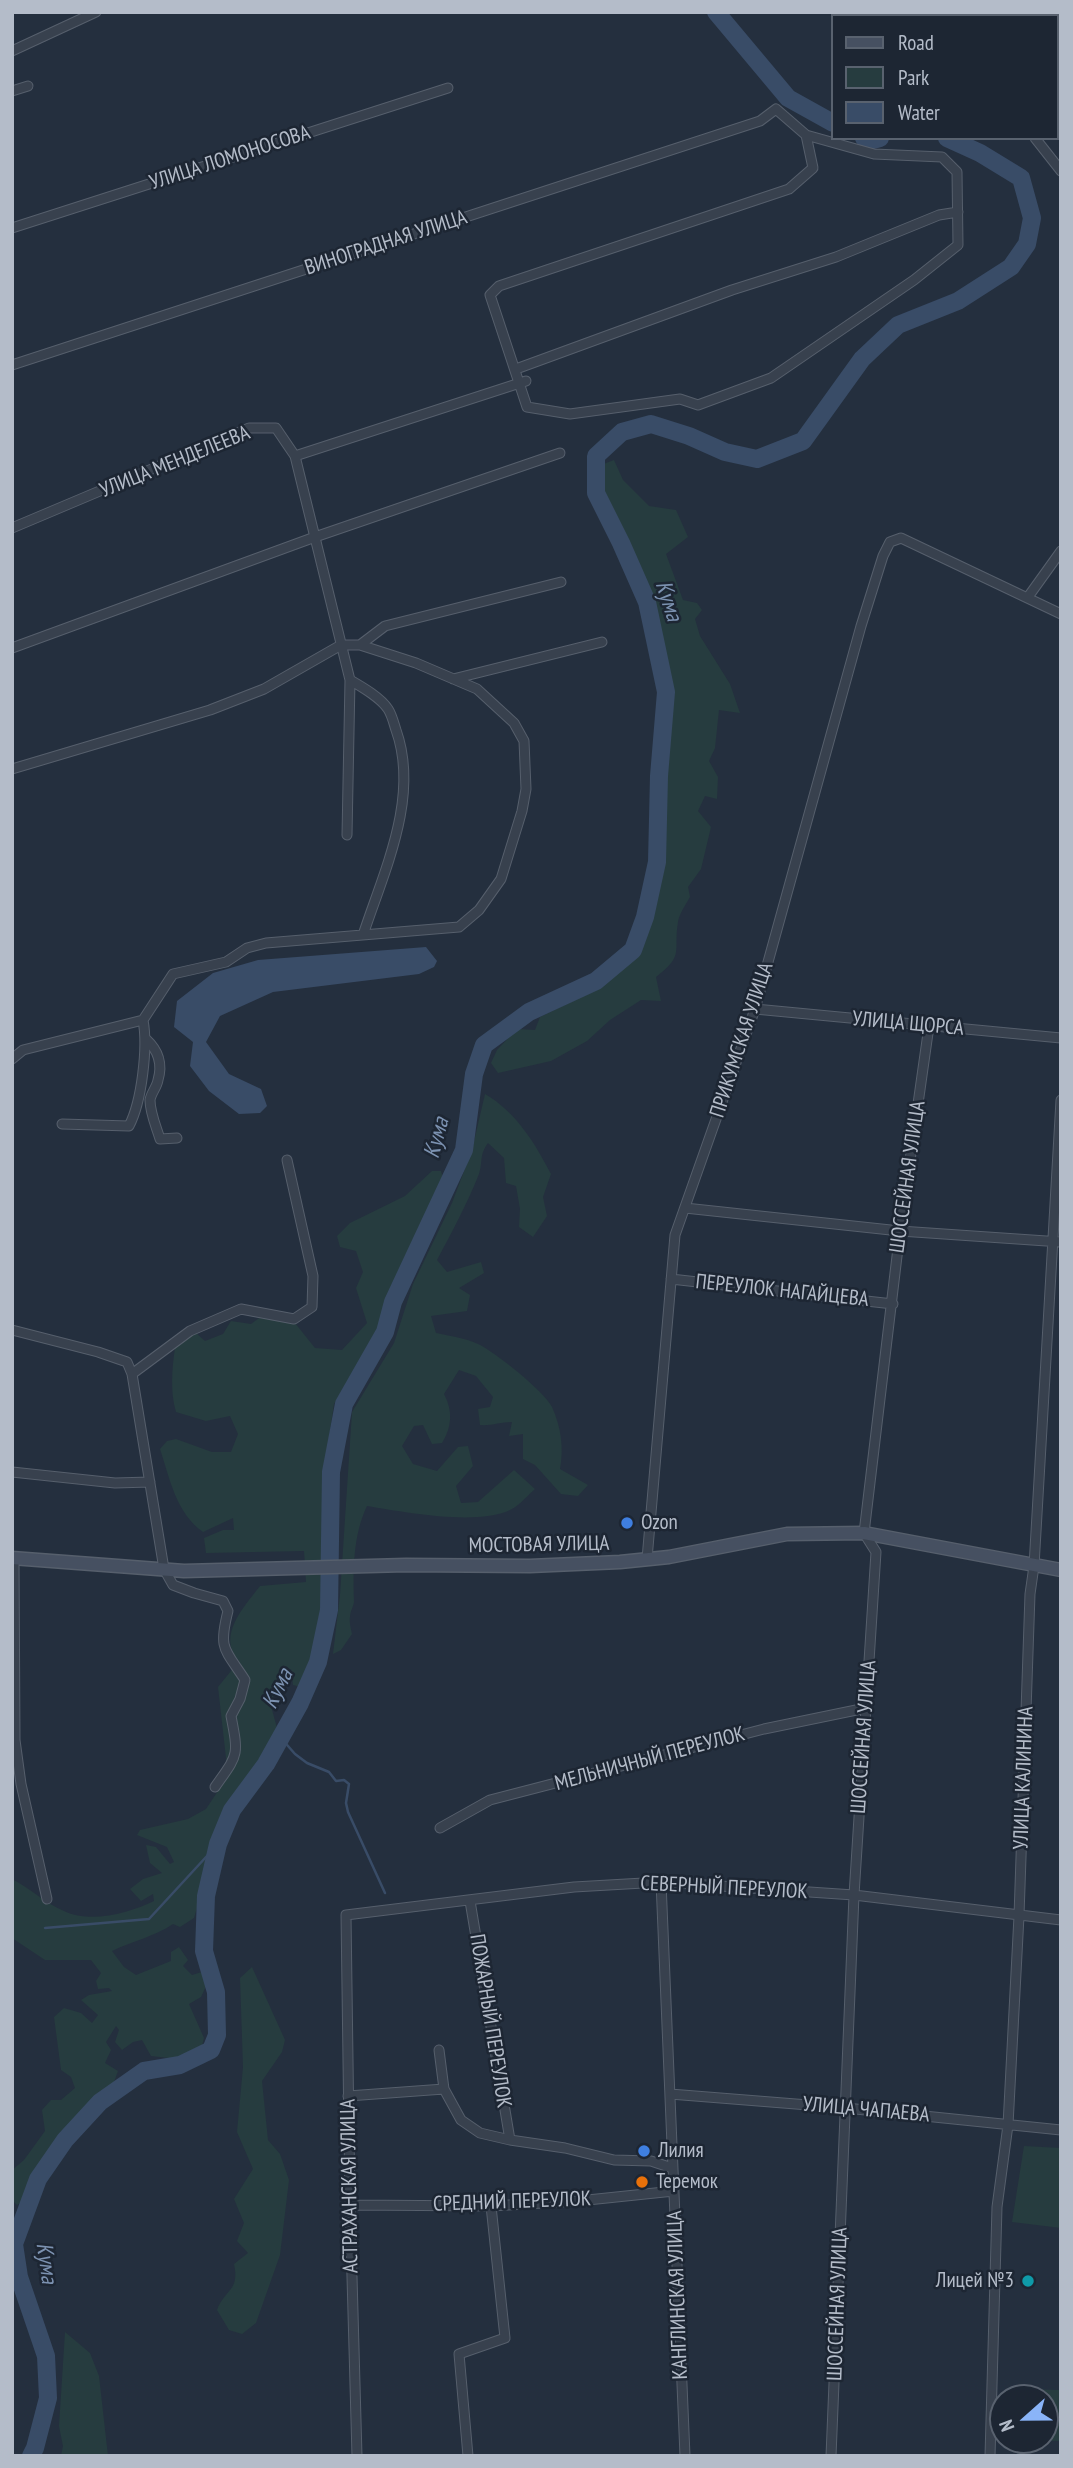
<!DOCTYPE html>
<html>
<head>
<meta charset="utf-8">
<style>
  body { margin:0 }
  #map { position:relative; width:1073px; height:2468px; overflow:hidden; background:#242f3e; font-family:"PT Sans Narrow",sans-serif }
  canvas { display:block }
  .frame { position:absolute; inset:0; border:14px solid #b4bcc9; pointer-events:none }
  .legend { position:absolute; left:831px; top:14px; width:228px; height:126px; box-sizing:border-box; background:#1d2633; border:2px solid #59626f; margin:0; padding:9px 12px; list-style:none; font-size:21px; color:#b4bcc9 }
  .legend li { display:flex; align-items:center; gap:14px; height:35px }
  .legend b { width:35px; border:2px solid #59626f }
  .north { position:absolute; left:989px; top:2384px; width:70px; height:70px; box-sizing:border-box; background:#1d2633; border:2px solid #59626f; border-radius:50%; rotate:249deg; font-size:19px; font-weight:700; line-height:28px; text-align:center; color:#b4bcc9 }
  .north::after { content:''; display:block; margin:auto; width:24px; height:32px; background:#8ab4f8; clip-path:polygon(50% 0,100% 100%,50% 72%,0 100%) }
</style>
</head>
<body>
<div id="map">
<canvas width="1073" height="2468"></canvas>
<div class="frame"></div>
<ul class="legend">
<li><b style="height:9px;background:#465061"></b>Road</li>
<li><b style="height:19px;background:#263c3f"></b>Park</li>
<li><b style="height:19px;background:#394c67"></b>Water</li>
</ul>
<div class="north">N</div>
</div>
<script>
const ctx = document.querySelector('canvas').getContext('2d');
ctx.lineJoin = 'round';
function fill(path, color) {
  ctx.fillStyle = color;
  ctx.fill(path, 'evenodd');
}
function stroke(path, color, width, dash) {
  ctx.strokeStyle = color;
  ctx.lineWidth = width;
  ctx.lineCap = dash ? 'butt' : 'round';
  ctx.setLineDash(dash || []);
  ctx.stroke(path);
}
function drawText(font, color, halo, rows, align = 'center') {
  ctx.font = font + ' "PT Sans Narrow",sans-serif';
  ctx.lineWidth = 5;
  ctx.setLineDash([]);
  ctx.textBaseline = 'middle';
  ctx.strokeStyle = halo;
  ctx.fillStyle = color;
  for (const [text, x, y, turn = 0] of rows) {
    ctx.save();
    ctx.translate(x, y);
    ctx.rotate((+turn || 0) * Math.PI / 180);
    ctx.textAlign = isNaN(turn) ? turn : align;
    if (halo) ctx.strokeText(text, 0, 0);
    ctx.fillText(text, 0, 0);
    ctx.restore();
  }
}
fill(new Path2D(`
  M 614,460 L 623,480 L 649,506 L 676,510 L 688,537 L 666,554 L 683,600 L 697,603 L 702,610 L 695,619 L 700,636 L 730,684 L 740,713 L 719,710 L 715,748 L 709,761 L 718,777 L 717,799 L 705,796 L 698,811 L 711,827 L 701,869 L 688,887 L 690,897 C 686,904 679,914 678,922 C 673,952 685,955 656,977 L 661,1001 L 641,1000 L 610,1020 L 587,1041 L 551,1061 L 498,1073 L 491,1063 L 497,1050 L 517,1029 L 535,1030 L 540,1017 L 601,987 L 638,954 L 652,917 L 663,863 L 671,690 L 652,600 L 627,543 L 601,493 L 601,465 Z
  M 485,1094 C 516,1112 535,1143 551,1174 L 543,1197 L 547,1216 L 533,1237 L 519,1227 L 520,1209 L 516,1186 L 506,1183 L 504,1158 L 488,1143 C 479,1155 483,1162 479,1174 C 467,1204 452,1232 437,1260 L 447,1272 L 481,1262 L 484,1273 L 459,1288 L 470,1295 L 467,1311 L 431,1316 L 436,1333 C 450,1336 466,1338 478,1344 C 495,1352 544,1391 552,1407 C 561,1427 564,1448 560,1469 L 588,1485 L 578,1496 L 561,1494 L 535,1465 L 523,1459 L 523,1434 L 509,1436 L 512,1422 C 500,1422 491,1426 480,1425 L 478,1409 L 490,1407 L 493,1397 L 476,1376 L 459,1370 L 444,1394 C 453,1411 452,1427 442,1443 L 432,1444 L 423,1425 L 414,1426 L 402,1446 L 413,1464 L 437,1471 L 458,1447 L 468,1446 L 473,1466 L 456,1486 L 461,1503 L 478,1502 L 514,1470 L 535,1489 C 528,1495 519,1506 510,1510 C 476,1526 404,1512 367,1506 C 353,1535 353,1570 354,1601 C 354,1606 350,1611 350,1617 C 349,1622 351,1629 352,1634 L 341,1650 L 333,1654 L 340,1595 L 352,1412 L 394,1343 L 413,1284 L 452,1203 L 472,1150 Z
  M 432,1171 L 441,1171 L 443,1178 L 389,1295 L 380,1329 L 334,1404 L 324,1471 L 325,1536 L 323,1594 L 308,1680 L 301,1687 L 293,1685 L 291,1669 L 278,1675 L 271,1706 L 277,1728 L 263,1758 L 228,1808 L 202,1877 L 200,1898 L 194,1918 L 180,1927 L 173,1924 C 154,1937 132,1941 112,1951 L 124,1967 L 136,1975 L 171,1961 L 171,1952 L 179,1947 L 188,1960 L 183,1966 L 192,1975 L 202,1972 L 208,1982 L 201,1997 L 189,2004 L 204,2038 L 202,2046 L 178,2059 L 151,2056 L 142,2040 L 133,2042 L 122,2050 L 115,2042 L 119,2030 L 116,2026 L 106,2042 L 111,2050 L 105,2063 L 118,2071 L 114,2082 L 60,2135 L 35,2170 L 24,2201 L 17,2205 L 12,2200 L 12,2170 L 24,2160 L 45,2131 L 42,2110 L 51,2100 L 61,2100 L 75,2088 L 71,2077 L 61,2070 L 54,2017 L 64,2008 L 81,2013 L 92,2023 L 98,2015 L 81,2000 L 89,1995 L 112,1991 L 109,1988 L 98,1989 L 96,1981 L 101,1973 L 91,1960 L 45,1960 L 12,1938 L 12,1879 C 30,1888 45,1903 64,1911 C 91,1924 129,1913 154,1901 L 153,1894 L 141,1901 L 130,1889 L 143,1879 L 162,1873 L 150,1863 L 146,1845 L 156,1847 L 170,1864 L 174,1862 L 167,1847 L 137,1835 L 140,1830 L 188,1819 L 206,1809 L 228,1776 L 218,1687 L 239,1661 C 216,1636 244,1607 260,1586 L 306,1582 L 304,1551 L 206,1553 L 204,1538 L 223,1530 L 234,1530 L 233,1518 L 203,1532 C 176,1513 170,1479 160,1449 L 167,1441 L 176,1439 L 212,1452 L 231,1452 L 238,1434 L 230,1416 L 206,1421 L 176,1412 C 170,1392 172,1368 175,1348 L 196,1333 L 205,1341 L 223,1334 L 231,1321 L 251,1324 L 259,1318 L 295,1323 L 315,1348 L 342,1350 L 367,1323 L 356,1288 L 363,1272 L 356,1251 L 340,1247 L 337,1236 L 350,1223 L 405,1196 Z
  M 252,1967 L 285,2040 L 282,2052 L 262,2081 L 268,2140 L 280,2154 L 289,2180 L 280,2255 L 256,2323 L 242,2334 L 229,2330 L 217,2310 C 225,2289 240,2291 234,2264 L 248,2253 L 237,2241 L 244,2223 L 234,2199 L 253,2169 L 237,2132 L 243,2067 L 240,1978 Z
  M 1024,2146 L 1061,2148 L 1061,2228 L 1012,2222 Z
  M 65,2332 L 90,2353 L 99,2376 L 108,2456 L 61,2456 L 63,2446 L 59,2426 Z
  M 1019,2389 L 1061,2390 L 1061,2441 L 1023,2440 L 1045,2440 L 1045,2398 L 1019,2398 Z`), '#263c3f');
fill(new Path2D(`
  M 426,947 L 437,961 L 434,967 L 419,974 L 273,992 L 220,1016 L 206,1042 L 229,1074 L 261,1089 L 267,1106 L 260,1113 L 239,1114 L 209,1091 L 190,1066 L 193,1042 L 174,1027 L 177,1001 L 213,973 L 258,960 Z`), '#394c67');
stroke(new Path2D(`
  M 281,1738 L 295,1754 L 307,1763 L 329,1772 L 336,1781 L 344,1780 L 349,1784 L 346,1803 L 348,1812 L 385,1893
  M 45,1928 L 149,1919 L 218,1844`), '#394c67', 2.5);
stroke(new Path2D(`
  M 716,12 L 788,98 L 833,123
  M 864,138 L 869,141 L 880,138
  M 31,2456 L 35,2448 L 48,2398 L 46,2356 L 19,2277 L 14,2244 L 38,2179 L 65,2140 L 100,2102 L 144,2071 L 180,2065 L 211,2050 L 217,2035 L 216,1992 L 204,1951 L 206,1896 L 218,1844 L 232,1810 L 266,1764 L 300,1703 L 318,1662 L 329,1610 L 331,1472 L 344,1404 L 385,1332 L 393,1302 L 464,1150 L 474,1074 L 484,1045 L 529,1012 L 596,981 L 633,950 L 645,917 L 657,862 L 659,776 L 666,692 L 647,602 L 621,543 L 596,493 L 596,456 L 622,432 L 651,424 L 689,436 L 725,452 L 757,459 L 803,441 L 862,359 L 898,325 L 958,301 L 1011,267 L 1027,244 L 1032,218 L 1021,178 L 980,153 L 947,138`), '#394c67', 18);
const minor = new Path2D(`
  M 974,12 L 985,16
  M 1029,16 L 1031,12
  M 1057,39 L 1061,40
  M 12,51 L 96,12
  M 12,91 L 28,86
  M 1035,138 L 1061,171
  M 12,228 L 448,88
  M 12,365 L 760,121 L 776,109 L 806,135 L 874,154 L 942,157 L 957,172 L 958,245 L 914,280 L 771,378 L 698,405 L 680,399 L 570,414 L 527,407 L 490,295 L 499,286 L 789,189 L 813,168 L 806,135
  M 516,369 L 732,290 L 836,257 L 939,215 L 958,212
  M 295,456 L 350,680 L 347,835
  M 12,528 L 249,428 L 276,428 L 295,456 L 526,381
  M 1028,597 L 1061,551
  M 360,645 L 385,626 L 561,582
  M 12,648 L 315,537 L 560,453
  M 453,679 L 602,642
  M 350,680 C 362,687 380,697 388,709 C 392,715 394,724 396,730 C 420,797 384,871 363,935
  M 12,769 L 210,710 L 264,689 L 341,645 L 360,645 L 416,663 L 477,689 L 514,723 L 524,741 L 526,789 L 522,811 L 501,879 L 479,910 L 459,927 L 266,943 L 247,948 L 226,962 L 173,974 L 143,1020 C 148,1047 142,1101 129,1126 L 62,1124
  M 755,1009 L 1061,1038
  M 146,1039 C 158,1050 163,1063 158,1080 C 157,1087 151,1093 150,1100 C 150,1113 156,1126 160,1139 L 177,1138
  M 12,1059 L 23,1050 L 143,1020
  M 685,1208 L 900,1231 L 1061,1242
  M 671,1279 L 893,1304
  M 12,1330 L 98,1352 L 127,1362 L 132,1374 L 190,1331 L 241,1309 L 294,1319 L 312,1307 L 313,1276 L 287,1160
  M 132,1374 L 164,1569 L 173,1585 L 194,1593 L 223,1601 L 228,1611 C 218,1650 225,1649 245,1680 L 240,1699 L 231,1716 C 239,1757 238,1754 215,1787
  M 12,1472 L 115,1483 L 150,1482
  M 14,1558 L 15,1740 L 21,1784 L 47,1899
  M 647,1559 L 675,1235 L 755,1009 L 861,626 L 883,556 L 890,542 L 901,538 L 1061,614
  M 440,1828 L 490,1800 L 764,1729 L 866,1708
  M 661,1882 L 685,2456
  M 470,1901 L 510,2140
  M 439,2050 L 444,2089
  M 670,2094 L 846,2108 L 1061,2130
  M 348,2096 L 444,2089 L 461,2120 L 480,2133 L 510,2140 L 565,2148 L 614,2160 L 651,2161 L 672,2168
  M 350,2205 L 491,2206 L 578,2201 L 674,2191
  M 357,2456 L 350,2205 L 346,1915 L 574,1887 L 661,1882 L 854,1895 L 1061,1920
  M 468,2456 L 459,2354 L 505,2338 L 491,2206
  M 831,2456 L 854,1895 L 876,1552 L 864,1533 L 900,1231 L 929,1026
  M 990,2456 L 997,2207 L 1008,2125 L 1019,1916 L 1030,1594 L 1034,1566 L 1061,1100`);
const secondary = new Path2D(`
  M 12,1558 L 184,1571 L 406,1565 L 530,1566 L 620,1562 L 669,1557 L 787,1534 L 864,1533 L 1061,1570`);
stroke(minor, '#565f6c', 11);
stroke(secondary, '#565f6c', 15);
stroke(minor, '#38414e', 9);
stroke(secondary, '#465061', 12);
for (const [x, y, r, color] of [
  [627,1523,7,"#3f7fe0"],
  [644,2151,7,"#3f7fe0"],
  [642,2182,7,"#e8710a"],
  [1028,2281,7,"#0f9aa8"]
]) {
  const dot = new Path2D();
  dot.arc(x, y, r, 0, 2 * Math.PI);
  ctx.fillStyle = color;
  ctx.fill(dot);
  stroke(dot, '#1d2633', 2.5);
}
drawText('21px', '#b4bcc9', '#1d2633', [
  ["УЛИЦА ЛОМОНОСОВА",230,158,-18],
  ["ВИНОГРАДНАЯ УЛИЦА",386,243,-18],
  ["УЛИЦА МЕНДЕЛЕЕВА",175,462,-22],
  ["УЛИЦА ЩОРСА",908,1024,5],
  ["ПРИКУМСКАЯ УЛИЦА",742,1040,-72],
  ["ШОССЕЙНАЯ УЛИЦА",908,1177,-82],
  ["ПЕРЕУЛОК НАГАЙЦЕВА",782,1291,6],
  ["МОСТОВАЯ УЛИЦА",539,1545,-1],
  ["ШОССЕЙНАЯ УЛИЦА",864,1737,-86],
  ["МЕЛЬНИЧНЫЙ ПЕРЕУЛОК",650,1759,-15],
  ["УЛИЦА КАЛИНИНА",1024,1778,-88],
  ["СЕВЕРНЫЙ ПЕРЕУЛОК",724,1888,3],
  ["ПОЖАРНЫЙ ПЕРЕУЛОК",490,2021,81],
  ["УЛИЦА ЧАПАЕВА",866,2110,5],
  ["АСТРАХАНСКАЯ УЛИЦА",350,2186,-91],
  ["СРЕДНИЙ ПЕРЕУЛОК",512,2202,-2],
  ["КАНГЛИНСКАЯ УЛИЦА",678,2295,-92],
  ["ШОССЕЙНАЯ УЛИЦА",838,2304,-88]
]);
drawText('21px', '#b4bcc9', '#1d2633', [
  ["Ozon",641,1523],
  ["Лилия",658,2151],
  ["Теремок",656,2182],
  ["Лицей №3",1014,2281,"right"]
], 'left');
drawText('italic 23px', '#7c92b1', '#1d2633', [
  ["Кума",668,601,72],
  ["Кума",437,1138,-75],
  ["Кума",278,1689,-64],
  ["Кума",46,2263,82]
]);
</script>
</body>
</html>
